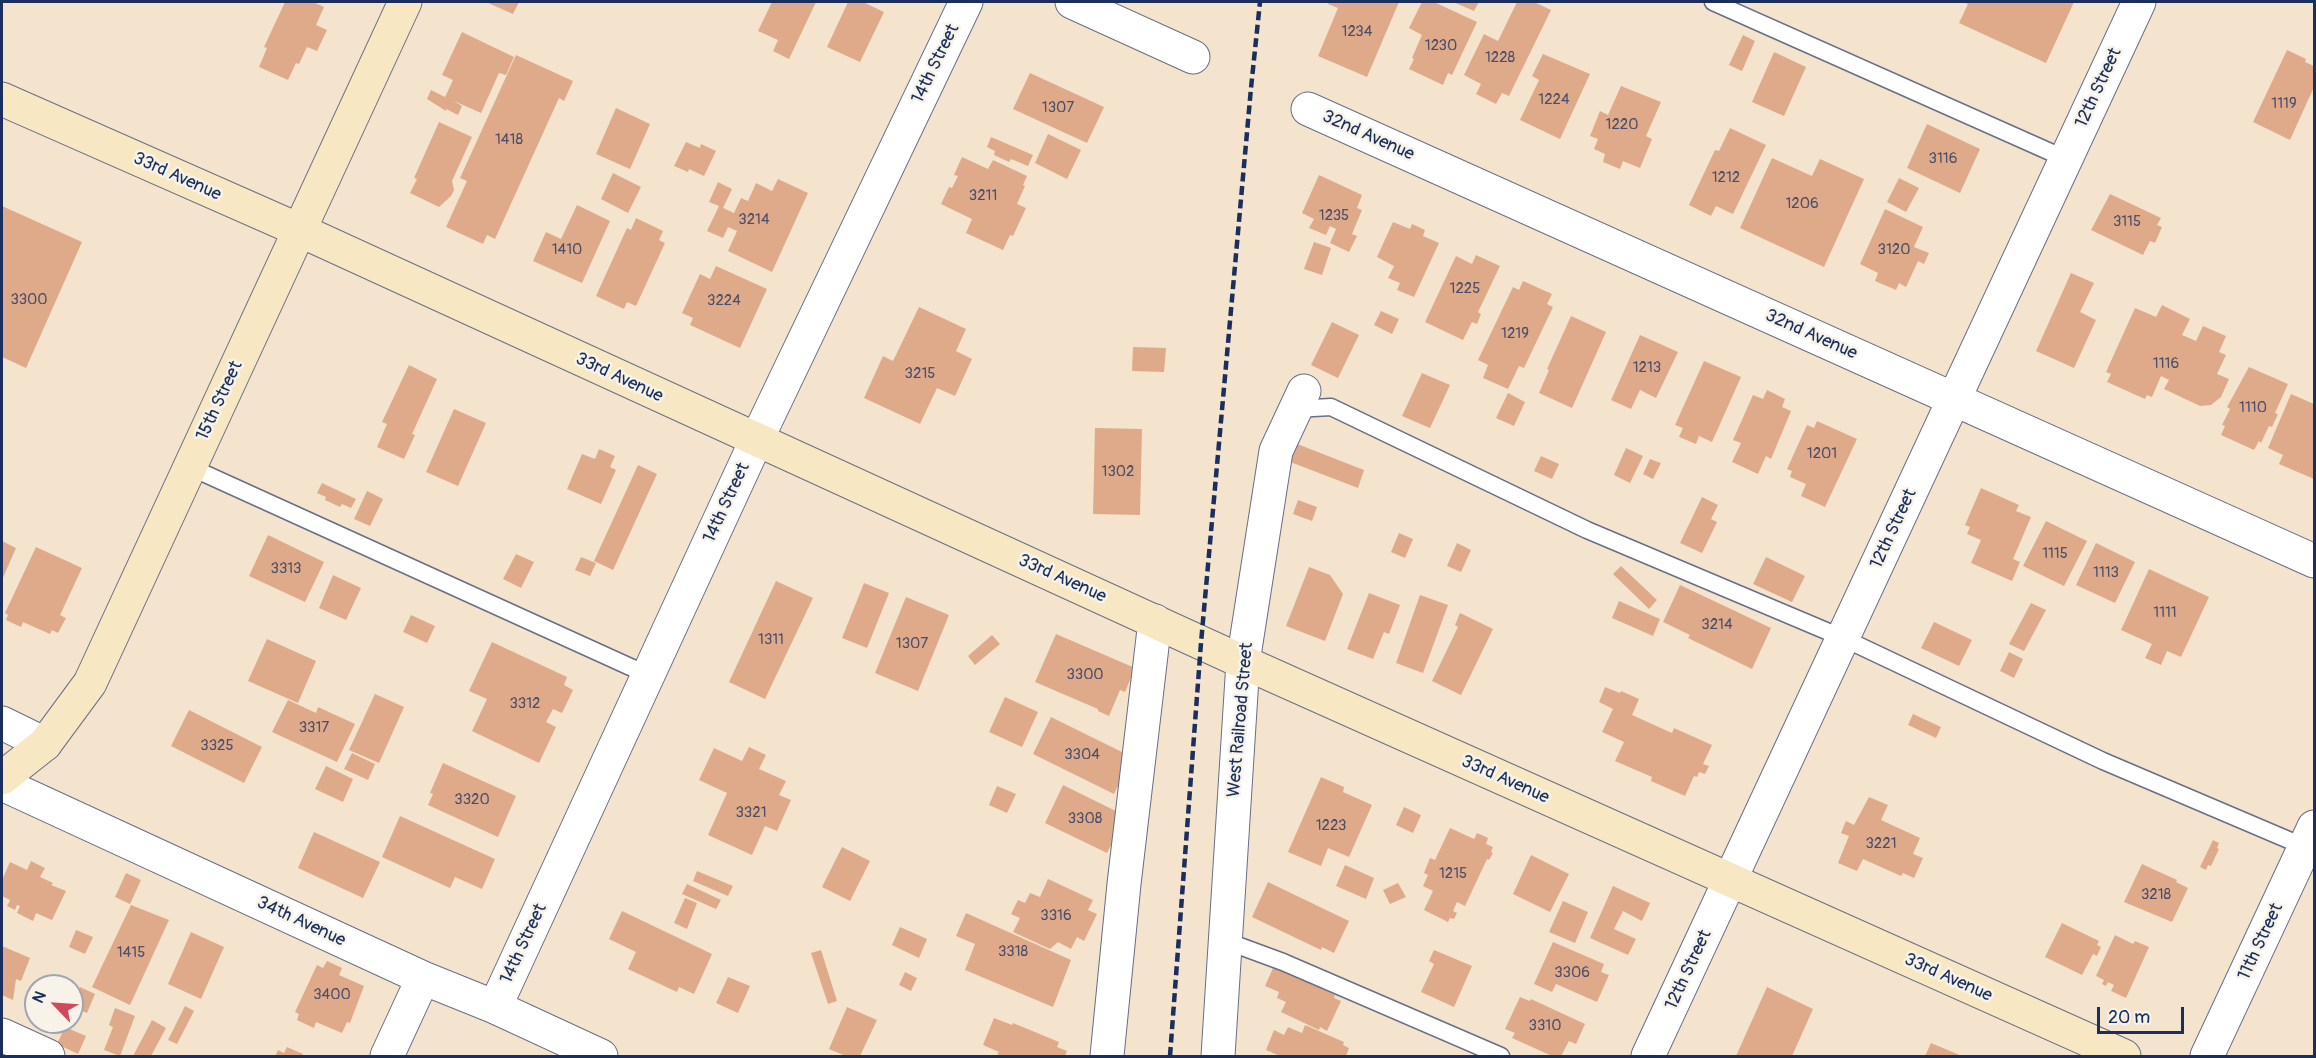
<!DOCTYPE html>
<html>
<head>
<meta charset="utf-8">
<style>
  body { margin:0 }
  #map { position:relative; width:2316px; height:1058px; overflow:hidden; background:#f5e4cd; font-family:Pangolin,sans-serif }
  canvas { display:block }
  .frame { position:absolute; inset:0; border:3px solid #1b2f5e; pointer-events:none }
  .north { position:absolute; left:24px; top:974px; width:60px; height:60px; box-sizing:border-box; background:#f7f3e8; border:2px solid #9fa5b1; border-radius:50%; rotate:295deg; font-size:16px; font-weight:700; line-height:24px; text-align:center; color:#1b2f5e }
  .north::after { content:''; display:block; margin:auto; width:21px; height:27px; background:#d1495b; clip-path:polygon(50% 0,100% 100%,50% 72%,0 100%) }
  .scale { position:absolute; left:2097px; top:1007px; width:87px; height:27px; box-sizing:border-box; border:3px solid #1b2f5e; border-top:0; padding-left:8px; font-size:18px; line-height:21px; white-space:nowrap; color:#1b2f5e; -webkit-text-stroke:4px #f7f3e8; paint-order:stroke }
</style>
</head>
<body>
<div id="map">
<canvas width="2316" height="1058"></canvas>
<div class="frame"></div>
<div class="north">N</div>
<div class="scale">20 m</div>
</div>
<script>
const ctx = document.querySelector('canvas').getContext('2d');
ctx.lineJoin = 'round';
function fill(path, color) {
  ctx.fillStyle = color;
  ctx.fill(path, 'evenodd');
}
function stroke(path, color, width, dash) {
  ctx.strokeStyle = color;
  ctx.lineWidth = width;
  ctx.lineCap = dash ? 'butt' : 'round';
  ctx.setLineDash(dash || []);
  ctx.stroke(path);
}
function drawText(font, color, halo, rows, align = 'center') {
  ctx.font = font + ' Pangolin,sans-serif';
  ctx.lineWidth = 5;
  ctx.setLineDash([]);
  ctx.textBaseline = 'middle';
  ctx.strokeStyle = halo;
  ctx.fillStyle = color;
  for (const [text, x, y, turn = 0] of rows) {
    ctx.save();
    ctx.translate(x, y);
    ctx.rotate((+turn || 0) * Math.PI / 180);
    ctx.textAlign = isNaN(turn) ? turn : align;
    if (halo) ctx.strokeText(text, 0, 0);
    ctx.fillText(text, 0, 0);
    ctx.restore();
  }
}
fill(new Path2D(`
  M 285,2 L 313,2 L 324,7 L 316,25 L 327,30 L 317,51 L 307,47 L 299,64 L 296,63 L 288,80 L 259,67 L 267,48 L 264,47 Z
  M 486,2 L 519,2 L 513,14 Z
  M 772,2 L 816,2 L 789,59 L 773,51 L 778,40 L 758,31 Z
  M 848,2 L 863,2 L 884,12 L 860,62 L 827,47 Z
  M 1329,2 L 1399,2 L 1367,77 L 1318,56 L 1338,8 L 1328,4 Z
  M 1422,2 L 1434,2 L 1477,22 L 1452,75 L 1448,73 L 1443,85 L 1409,69 L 1414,59 L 1412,58 L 1422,35 L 1409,28 Z
  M 1453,2 L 1479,2 L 1474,11 Z
  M 1517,2 L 1534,2 L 1551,10 L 1509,96 L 1502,93 L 1496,104 L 1476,94 L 1481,84 L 1464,75 L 1484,34 L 1498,41 Z
  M 1963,2 L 2074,2 L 2046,63 L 1959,23 L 1968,4 Z
  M 462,32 L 514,57 L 506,75 L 499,73 L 481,113 L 454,101 L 462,106 L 458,115 L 446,109 L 446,111 L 427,99 L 431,90 L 445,97 L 453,80 L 442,75 Z
  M 1743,35 L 1755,41 L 1742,71 L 1729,65 Z
  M 2287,50 L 2306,59 L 2305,62 L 2314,66 L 2314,87 L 2290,140 L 2253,122 Z
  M 1774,52 L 1806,67 L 1784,116 L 1752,102 Z
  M 1543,54 L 1590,74 L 1560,139 L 1520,120 L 1539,80 L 1532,76 Z
  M 516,55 L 573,81 L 564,101 L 559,98 L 495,239 L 487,235 L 483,244 L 446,227 L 467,181 L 460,178 Z
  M 1030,73 L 1104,107 L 1087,143 L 1013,109 Z
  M 1621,86 L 1661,102 L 1646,136 L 1652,139 L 1640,168 L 1623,161 L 1620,169 L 1603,162 L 1605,154 L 1594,149 L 1598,139 L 1590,136 L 1600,111 L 1608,115 Z
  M 616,108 L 650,124 L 630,169 L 596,154 Z
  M 439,122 L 472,137 L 452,181 L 454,190 L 451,196 L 439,207 L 410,193 L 417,179 L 414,178 Z
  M 1927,124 L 1980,149 L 1960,193 L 1907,168 Z
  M 1730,128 L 1766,145 L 1733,214 L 1716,206 L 1711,216 L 1689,205 L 1715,150 L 1719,151 Z
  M 1048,134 L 1081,150 L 1067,179 L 1035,163 Z
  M 991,137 L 1033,155 L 1028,166 L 1011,159 L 1009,162 L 994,155 L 995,151 L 987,147 Z
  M 686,142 L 700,148 L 701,144 L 716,151 L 704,176 L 689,169 L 688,172 L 674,166 Z
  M 962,157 L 988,169 L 993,160 L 1027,176 L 1023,185 L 1025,186 L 1017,204 L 1026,208 L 1013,236 L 1010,235 L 1003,250 L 966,233 L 972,219 L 941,204 L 949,187 L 952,188 L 958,176 L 954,175 Z
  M 1772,158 L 1812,176 L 1820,159 L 1864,179 L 1824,267 L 1740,228 Z
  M 613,173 L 641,187 L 628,213 L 601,199 Z
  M 1319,175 L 1362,195 L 1357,208 L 1362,210 L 1352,234 L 1357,236 L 1349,252 L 1330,243 L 1336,229 L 1330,226 L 1326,235 L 1309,228 L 1314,219 L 1302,213 Z
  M 1899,178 L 1919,188 L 1906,212 L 1887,202 Z
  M 778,179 L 808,193 L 772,272 L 728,251 L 737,231 L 728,227 L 723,238 L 707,231 L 719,206 L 709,202 L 718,182 L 732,189 L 723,208 L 734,213 L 741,198 L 748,201 L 756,183 L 772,191 Z
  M 2110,194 L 2161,218 L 2157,225 L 2162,227 L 2155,243 L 2150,241 L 2143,255 L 2091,230 Z
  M 577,205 L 610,221 L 582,283 L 533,261 L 546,232 L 561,239 Z
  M 2,206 L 82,242 L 26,368 L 2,357 Z
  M 1885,209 L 1923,227 L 1914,247 L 1929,253 L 1924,264 L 1918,261 L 1906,287 L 1899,283 L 1896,290 L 1875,281 L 1878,273 L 1860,264 Z
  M 636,218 L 663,231 L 659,240 L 665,243 L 636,306 L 627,302 L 624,309 L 596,296 L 627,228 L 631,230 Z
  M 1393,222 L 1410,229 L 1412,224 L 1425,230 L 1423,236 L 1439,243 L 1414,297 L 1397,290 L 1400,283 L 1388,278 L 1394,266 L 1377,257 Z
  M 1314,242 L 1331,248 L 1322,275 L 1304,269 Z
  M 1476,255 L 1500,266 L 1478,312 L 1481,314 L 1477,324 L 1472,322 L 1463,340 L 1425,322 L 1456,256 L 1472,264 Z
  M 716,266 L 767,289 L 740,348 L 690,325 L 693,318 L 682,313 L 700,274 L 710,279 Z
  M 2071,273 L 2094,283 L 2080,312 L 2096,320 L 2074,368 L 2036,351 Z
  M 1523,281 L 1552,294 L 1547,304 L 1553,307 L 1524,368 L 1519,366 L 1508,389 L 1483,378 L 1488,365 L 1478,360 L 1513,287 L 1519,290 Z
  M 2162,305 L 2190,319 L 2182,335 L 2196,341 L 2203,326 L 2226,336 L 2219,352 L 2226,355 L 2217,374 L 2229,379 L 2221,397 L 2211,405 L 2200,406 L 2164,389 L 2169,380 L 2161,376 L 2152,397 L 2147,395 L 2145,399 L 2107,382 L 2111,374 L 2106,372 L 2135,308 L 2156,317 Z
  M 919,307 L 966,329 L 956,351 L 972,359 L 955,396 L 937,388 L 920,424 L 864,398 L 883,356 L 893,361 Z
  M 1381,311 L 1399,319 L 1392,334 L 1374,325 Z
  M 1571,316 L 1606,332 L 1572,408 L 1539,393 L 1549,370 L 1547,369 Z
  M 1332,322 L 1359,335 L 1338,378 L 1311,365 Z
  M 1640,335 L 1678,352 L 1656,398 L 1640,390 L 1631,409 L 1611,400 Z
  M 1133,347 L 1166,348 L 1164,372 L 1132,371 Z
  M 1704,361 L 1741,377 L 1712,442 L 1699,436 L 1696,444 L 1679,437 L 1683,428 L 1675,425 Z
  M 409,365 L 437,379 L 412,434 L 415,435 L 404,459 L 377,447 L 387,424 L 382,422 Z
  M 2249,367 L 2288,384 L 2275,413 L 2278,414 L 2272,427 L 2269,426 L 2261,443 L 2259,441 L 2254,450 L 2221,435 L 2225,426 L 2222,425 L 2230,409 L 2227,407 Z
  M 1422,373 L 1450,385 L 1430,428 L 1402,416 Z
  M 1767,390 L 1785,399 L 1782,407 L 1791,411 L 1771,459 L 1766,456 L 1758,474 L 1732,462 L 1741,443 L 1733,440 L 1753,395 L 1763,399 Z
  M 1508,393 L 1525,402 L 1514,426 L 1496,418 Z
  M 2291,394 L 2314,404 L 2314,479 L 2279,464 L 2283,455 L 2268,448 Z
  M 454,409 L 486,423 L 458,486 L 426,472 Z
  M 1817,421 L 1857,439 L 1825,507 L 1801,496 L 1806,484 L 1790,477 L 1792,471 L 1787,469 L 1807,425 L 1814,428 Z
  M 1095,428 L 1142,429 L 1140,515 L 1093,514 Z
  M 1287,440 L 1364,470 L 1358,488 L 1280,458 Z
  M 1626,448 L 1643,456 L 1630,483 L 1614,475 Z
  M 599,449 L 615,456 L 610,467 L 616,470 L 601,504 L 567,489 L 582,454 L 595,459 Z
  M 1541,456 L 1559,464 L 1552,479 L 1534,471 Z
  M 1650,459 L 1661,463 L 1653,479 L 1643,474 Z
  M 638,465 L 657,474 L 613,570 L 594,561 Z
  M 322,483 L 356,499 L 351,508 L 342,504 L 340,507 L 325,500 L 326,497 L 317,493 Z
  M 1981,488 L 2019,505 L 2016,511 L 2031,517 L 2013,559 L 2020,562 L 2012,581 L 1971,563 L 1981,540 L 1967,534 L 1970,527 L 1965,525 Z
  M 367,491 L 383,499 L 370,526 L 354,519 Z
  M 1702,497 L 1718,505 L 1711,519 L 1717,522 L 1702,553 L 1680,543 Z
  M 1298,500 L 1317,507 L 1312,521 L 1293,514 Z
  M 2046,521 L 2087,541 L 2064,586 L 2023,566 Z
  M 1399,533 L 1413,539 L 1405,558 L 1391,552 Z
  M 268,535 L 324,562 L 305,602 L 249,576 Z
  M 2,541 L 16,548 L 2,580 Z
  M 1457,543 L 1471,550 L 1461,572 L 1447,566 Z
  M 2096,543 L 2135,562 L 2115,603 L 2076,585 Z
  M 36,547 L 82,568 L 60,615 L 66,618 L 58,633 L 52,630 L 50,634 L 23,622 L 21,627 L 6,620 L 8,615 L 5,613 Z
  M 516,554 L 534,562 L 521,588 L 503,579 Z
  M 581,557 L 596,563 L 590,576 L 575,570 Z
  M 1766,557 L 1805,576 L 1792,602 L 1753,584 Z
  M 1621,566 L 1657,600 L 1649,609 L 1613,574 Z
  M 1309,567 L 1330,575 L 1343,594 L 1325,641 L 1286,626 Z
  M 2149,569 L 2209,597 L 2181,657 L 2167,651 L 2161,665 L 2145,658 L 2152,644 L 2121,630 Z
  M 333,575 L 361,588 L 346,620 L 319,608 Z
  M 776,581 L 813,598 L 765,699 L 729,682 Z
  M 864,583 L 889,593 L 867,648 L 842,638 Z
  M 1680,585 L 1771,628 L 1752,669 L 1688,638 L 1690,635 L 1663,622 Z
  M 1369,593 L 1400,605 L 1389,634 L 1384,632 L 1373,659 L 1347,649 Z
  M 1420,595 L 1448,605 L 1423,673 L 1396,663 Z
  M 906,597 L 949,615 L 918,691 L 875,673 Z
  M 1619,601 L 1660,619 L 1653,636 L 1612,618 Z
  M 2031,603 L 2046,610 L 2024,651 L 2009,644 Z
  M 1460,613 L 1493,629 L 1461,695 L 1432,681 L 1458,627 L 1455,625 Z
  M 411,615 L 435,626 L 427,643 L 403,632 Z
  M 1934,622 L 1972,640 L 1959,666 L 1921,648 Z
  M 1056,634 L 1135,668 L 1125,692 L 1120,690 L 1109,716 L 1098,711 L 1098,709 L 1035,682 Z
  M 992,635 L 1000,644 L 975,665 L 968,656 Z
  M 267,639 L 316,661 L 298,703 L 248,681 Z
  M 492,642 L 567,677 L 564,685 L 573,690 L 562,713 L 553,709 L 546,722 L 556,727 L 539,763 L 472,731 L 487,699 L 469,691 Z
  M 2009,652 L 2023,659 L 2014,678 L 2000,671 Z
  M 1605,687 L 1620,693 L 1621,691 L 1639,699 L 1632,715 L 1672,733 L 1674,728 L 1712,745 L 1703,764 L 1709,766 L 1705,774 L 1699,772 L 1697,777 L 1694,776 L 1685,796 L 1651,781 L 1652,777 L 1615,761 L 1624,742 L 1602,732 L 1613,709 L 1599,702 Z
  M 375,694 L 404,707 L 379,763 L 349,750 Z
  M 1005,697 L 1038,712 L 1022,747 L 989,732 Z
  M 288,700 L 316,713 L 318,707 L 355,724 L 337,762 L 272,732 Z
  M 189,710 L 262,747 L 244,783 L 171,746 Z
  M 1913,714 L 1941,727 L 1936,738 L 1908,725 Z
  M 1051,717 L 1132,757 L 1114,794 L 1033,754 Z
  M 749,747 L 766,755 L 759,769 L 786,781 L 779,795 L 791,800 L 777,831 L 765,826 L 752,855 L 708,835 L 727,793 L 699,780 L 714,748 L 742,761 Z
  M 352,753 L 375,764 L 368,780 L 344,769 Z
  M 443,763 L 516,796 L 498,837 L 428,805 L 433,794 L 430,793 Z
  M 326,766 L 353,779 L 343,802 L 315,789 Z
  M 1321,777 L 1344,787 L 1343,792 L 1372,805 L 1349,857 L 1328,848 L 1321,866 L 1288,852 Z
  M 1063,785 L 1126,816 L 1107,853 L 1045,823 Z
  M 997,786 L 1016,794 L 1007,813 L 989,805 Z
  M 1869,797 L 1888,805 L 1881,820 L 1920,838 L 1913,854 L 1923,858 L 1914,878 L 1903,873 L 1901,876 L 1863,859 L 1857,871 L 1838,863 L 1849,836 L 1841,833 L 1846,821 L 1854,825 Z
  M 1404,807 L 1421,815 L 1413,833 L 1396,825 Z
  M 400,816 L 495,859 L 482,889 L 455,877 L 450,888 L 382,857 Z
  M 1450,828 L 1474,839 L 1477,833 L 1488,838 L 1486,844 L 1493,847 L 1491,852 L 1493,853 L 1489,860 L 1487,859 L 1465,906 L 1457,902 L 1453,911 L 1457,913 L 1454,919 L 1450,918 L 1448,922 L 1424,910 L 1433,891 L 1423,886 L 1428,875 L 1424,873 L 1430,858 L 1435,860 Z
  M 314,832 L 380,862 L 363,898 L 298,868 Z
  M 2213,840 L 2219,843 L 2217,848 L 2219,849 L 2211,866 L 2208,865 L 2206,870 L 2200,867 Z
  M 842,847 L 870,861 L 850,901 L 822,887 Z
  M 1531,855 L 1569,874 L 1550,912 L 1513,894 Z
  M 31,861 L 45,868 L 40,877 L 53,883 L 51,885 L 66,891 L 52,920 L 36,913 L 33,921 L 17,913 L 20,906 L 17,905 L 15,910 L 7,906 L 10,900 L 2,896 L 2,880 L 10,862 L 27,870 Z
  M 2142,864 L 2177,880 L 2176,882 L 2188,888 L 2172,922 L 2124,902 Z
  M 1345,865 L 1374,878 L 1366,899 L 1336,886 Z
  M 697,871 L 733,886 L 728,896 L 693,881 Z
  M 126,873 L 141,880 L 130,904 L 115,897 Z
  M 1048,879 L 1093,900 L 1088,910 L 1097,914 L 1084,941 L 1077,937 L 1071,949 L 1058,942 L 1050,949 L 1013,932 L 1020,918 L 1011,914 L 1018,900 L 1025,903 L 1030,893 L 1040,897 Z
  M 1268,882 L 1349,921 L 1334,953 L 1322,947 L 1321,950 L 1252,917 Z
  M 1398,883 L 1406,897 L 1390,904 L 1383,890 Z
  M 687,884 L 721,900 L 716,909 L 682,894 Z
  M 1613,886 L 1650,903 L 1642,921 L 1623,911 L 1614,929 L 1636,939 L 1628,955 L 1590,938 Z
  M 685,898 L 697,903 L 687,929 L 674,923 Z
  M 1563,901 L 1588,912 L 1575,943 L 1549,932 Z
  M 131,905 L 169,920 L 130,1005 L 92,987 Z
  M 622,911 L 712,954 L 694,994 L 679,987 L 677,992 L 628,969 L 636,952 L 609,939 Z
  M 966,913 L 1071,960 L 1053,1007 L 965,970 L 975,944 L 956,936 Z
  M 2062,923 L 2099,941 L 2097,945 L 2101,947 L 2097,956 L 2093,954 L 2082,975 L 2045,957 Z
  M 900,927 L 927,939 L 919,958 L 892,945 Z
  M 76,930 L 93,937 L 85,954 L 69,947 Z
  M 191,932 L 224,947 L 201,999 L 168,984 Z
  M 2115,935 L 2133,944 L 2135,941 L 2149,947 L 2126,998 L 2111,991 L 2114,985 L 2108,982 L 2106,986 L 2102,984 L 2104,980 L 2096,976 Z
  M 1553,942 L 1604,964 L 1601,972 L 1609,975 L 1597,1002 L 1556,984 L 1552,992 L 1534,984 Z
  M 2,946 L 30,958 L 21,981 L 16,979 L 13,1000 L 2,995 Z
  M 821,950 L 837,1001 L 828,1004 L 811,953 Z
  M 1434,950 L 1472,966 L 1454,1007 L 1421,992 L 1434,964 L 1429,961 Z
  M 327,961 L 342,968 L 339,975 L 364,986 L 350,1023 L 347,1022 L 342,1033 L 316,1022 L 314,1028 L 297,1020 L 299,1014 L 295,1012 L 317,965 L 323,968 Z
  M 1274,966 L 1335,995 L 1334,998 L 1341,1001 L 1327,1031 L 1320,1027 L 1319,1030 L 1281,1012 L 1286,1002 L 1277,998 L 1279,992 L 1265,986 Z
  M 905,972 L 917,978 L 911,991 L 899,985 Z
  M 728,977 L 750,986 L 738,1013 L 716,1003 Z
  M 80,987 L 95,994 L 87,1013 L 72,1007 Z
  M 1767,987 L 1813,1009 L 1792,1056 L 1736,1056 Z
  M 1520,997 L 1530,1001 L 1531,999 L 1585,1024 L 1576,1044 L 1569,1041 L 1561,1056 L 1552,1056 L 1512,1038 L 1515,1033 L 1505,1029 Z
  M 185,1006 L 194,1011 L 177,1044 L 168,1040 Z
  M 847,1007 L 877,1020 L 860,1056 L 846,1056 L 829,1049 Z
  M 115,1008 L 135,1016 L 120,1056 L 104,1050 L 113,1027 L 109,1025 Z
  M 994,1018 L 1012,1025 L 1013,1023 L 1059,1042 L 1057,1047 L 1067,1051 L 1065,1056 L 1002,1056 L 997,1054 L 999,1052 L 983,1045 Z
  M 152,1020 L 166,1028 L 151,1056 L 133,1056 Z
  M 1305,1025 L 1344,1042 L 1343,1045 L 1349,1048 L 1346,1056 L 1280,1056 L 1266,1050 L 1274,1030 L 1284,1035 L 1288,1027 L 1302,1033 Z
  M 65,1027 L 86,1036 L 78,1054 L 57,1044 Z
  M 1931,1043 L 1962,1056 L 1925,1056 Z
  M 287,1047 L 303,1054 L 302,1056 L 275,1056 L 278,1050 L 284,1053 Z`), '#deaa8a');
const lane = new Path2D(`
  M 1713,2 L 2066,159
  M 1295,409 L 1331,407 L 1587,530 L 1843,638 L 2103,761 L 2305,847
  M 190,467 L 648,675
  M 1226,941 L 1283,962 L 1501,1056`);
const street = new Path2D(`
  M 1072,2 L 1193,57
  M 1308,109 L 2314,561
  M 2,723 L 45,744
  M 2,784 L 423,978 L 495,1007 L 601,1056
  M 495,1007 L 756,441 L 966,2
  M 2,1035 L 48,1056
  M 387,1056 L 423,978
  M 1107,1056 L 1124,884 L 1155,621
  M 1218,1056 L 1243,662 L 1276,451 L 1304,391
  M 1648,1056 L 2139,2
  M 2207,1056 L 2314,827`);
const secondary = new Path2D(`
  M 2,99 L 299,230 L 1243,662 L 2124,1056
  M 2,778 L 45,744 L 90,683 L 405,2`);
stroke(lane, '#676e85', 19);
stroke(street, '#676e85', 35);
stroke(secondary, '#676e85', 35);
stroke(lane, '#fff', 16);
stroke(street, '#fff', 33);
stroke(secondary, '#f7e8c3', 33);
stroke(new Path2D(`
  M 1170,1056 L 1201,643 L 1251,88 L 1260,2`), '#1b2f5e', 4.5, [9, 4.5]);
drawText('15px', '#4c4e69', null, [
  ["1234",1357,32],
  ["1230",1441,46],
  ["1228",1500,58],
  ["1224",1554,100],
  ["1119",2284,104],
  ["1307",1058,108],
  ["1220",1622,125],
  ["1418",509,140],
  ["3116",1943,159],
  ["1212",1726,178],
  ["3211",983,196],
  ["1206",1802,204],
  ["1235",1334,216],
  ["3214",754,220],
  ["3115",2127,222],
  ["1410",567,250],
  ["3120",1894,250],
  ["1225",1465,289],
  ["3300",29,300],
  ["3224",724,301],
  ["1219",1515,334],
  ["1116",2166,364],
  ["1213",1647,368],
  ["3215",920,374],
  ["1110",2253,408],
  ["1201",1822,454],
  ["1302",1118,472],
  ["1115",2055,554],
  ["3313",286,569],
  ["1113",2106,573],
  ["1111",2165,613],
  ["3214",1717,625],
  ["1311",771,640],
  ["1307",912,644],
  ["3300",1085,675],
  ["3312",525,704],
  ["3317",314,728],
  ["3325",217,746],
  ["3304",1082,755],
  ["3320",472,800],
  ["3321",751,813],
  ["3308",1085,819],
  ["1223",1331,826],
  ["3221",1881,844],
  ["1215",1453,874],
  ["3218",2156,895],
  ["3316",1056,916],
  ["3318",1013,952],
  ["1415",131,953],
  ["3306",1572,973],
  ["3400",332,995],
  ["3310",1545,1026]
]);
drawText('18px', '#1b2f5e', '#f7f3e8', [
  ["14th Street",936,64,-64],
  ["12th Street",2099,88,-65],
  ["32nd Avenue",1368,136,24],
  ["33rd Avenue",177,177,24],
  ["32nd Avenue",1811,335,24],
  ["33rd Avenue",619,378,25],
  ["15th Street",220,401,-65],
  ["14th Street",727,503,-65],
  ["12th Street",1894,529,-65],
  ["33rd Avenue",1062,579,24],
  ["West Railroad Street",1241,720,-85],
  ["33rd Avenue",1505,780,24],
  ["34th Avenue",301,922,25],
  ["11th Street",2261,942,-65],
  ["14th Street",524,944,-65],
  ["12th Street",1689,970,-65],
  ["33rd Avenue",1948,978,24]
]);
</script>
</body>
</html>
